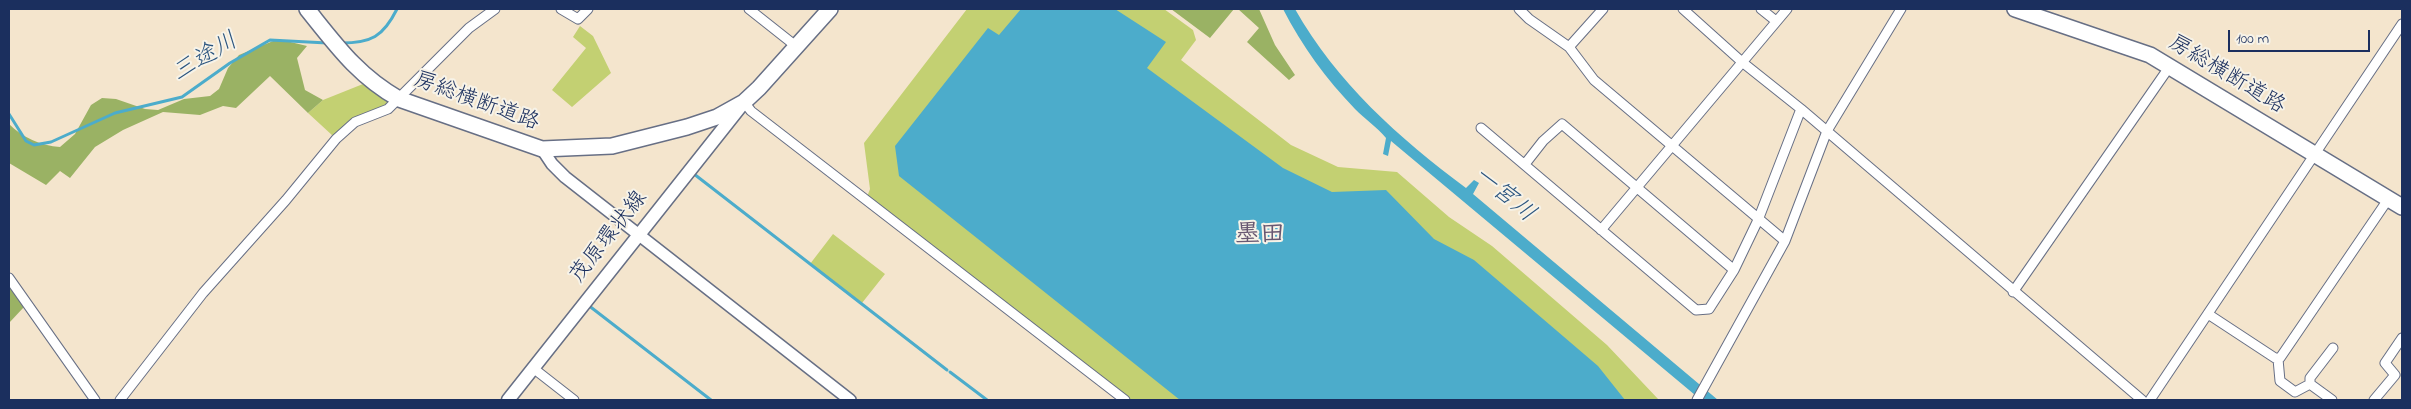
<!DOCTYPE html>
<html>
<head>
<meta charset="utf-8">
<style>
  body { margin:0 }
  #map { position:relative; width:2411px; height:409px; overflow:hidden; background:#f4e5cd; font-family:"Indie Flower",sans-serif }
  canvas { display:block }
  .frame { position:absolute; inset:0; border:10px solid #1b2f5e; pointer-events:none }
  .scale { position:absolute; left:2228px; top:30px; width:142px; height:22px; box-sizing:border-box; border:2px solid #1b2f5e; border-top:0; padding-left:6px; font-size:15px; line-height:18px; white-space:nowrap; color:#1b2f5e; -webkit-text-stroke:4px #f7f3e8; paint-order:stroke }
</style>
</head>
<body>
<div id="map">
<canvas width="2411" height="409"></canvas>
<div class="frame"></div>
<div class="scale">100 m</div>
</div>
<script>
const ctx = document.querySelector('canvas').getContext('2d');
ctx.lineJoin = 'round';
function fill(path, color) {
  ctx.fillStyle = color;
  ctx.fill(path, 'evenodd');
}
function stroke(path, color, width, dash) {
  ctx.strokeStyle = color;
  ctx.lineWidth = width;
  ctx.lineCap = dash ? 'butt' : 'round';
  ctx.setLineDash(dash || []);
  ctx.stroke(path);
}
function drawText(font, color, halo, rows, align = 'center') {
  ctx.font = font + ' "Indie Flower","Klee One",sans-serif';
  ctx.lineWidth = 4;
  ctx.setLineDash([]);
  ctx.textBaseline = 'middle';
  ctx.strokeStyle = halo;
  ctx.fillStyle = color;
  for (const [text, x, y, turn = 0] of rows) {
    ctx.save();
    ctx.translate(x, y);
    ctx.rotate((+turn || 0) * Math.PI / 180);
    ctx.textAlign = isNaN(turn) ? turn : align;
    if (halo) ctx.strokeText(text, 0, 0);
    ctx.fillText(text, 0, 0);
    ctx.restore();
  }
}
fill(new Path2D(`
  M 967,9 L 1164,9 L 1193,30 L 1196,40 L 1181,60 L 1291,145 L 1338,167 L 1397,172 L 1449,217 L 1492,246 L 1607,345 L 1659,400 L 1130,400 L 867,197 L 870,189 L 864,143 Z
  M 580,26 L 593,36 L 611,73 L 572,107 L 552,90 L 586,48 L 573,37 Z
  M 363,84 L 392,104 L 333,136 L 308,113 L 323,100 Z
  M 833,234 L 885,274 L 862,303 L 810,264 Z`), '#c3d072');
fill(new Path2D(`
  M 1171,9 L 1234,9 L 1210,38 Z
  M 1238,9 L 1259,9 L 1275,45 L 1295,75 L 1289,80 L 1247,42 L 1259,28 Z
  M 278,39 L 307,46 L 297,58 L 305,90 L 323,100 L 308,113 L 270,76 L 236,108 L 223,106 L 200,115 L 163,112 L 123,130 L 95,147 L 70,178 L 60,171 L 46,185 L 9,163 L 9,124 C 22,137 41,146 60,147 L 75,134 L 91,105 L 102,98 L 116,99 L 145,109 L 158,110 L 184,99 L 210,96 L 219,89 L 228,68 L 239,55 Z
  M 9,283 L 24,307 L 9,323 Z`), '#9ab264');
fill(new Path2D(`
  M 1021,9 L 1115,9 L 1166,42 L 1147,68 L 1283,168 L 1332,192 L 1386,190 L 1434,239 L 1474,260 L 1598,366 L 1625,400 L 1180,400 L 899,176 L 895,146 L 988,28 L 999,35 Z
  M 1283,9 L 1295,9 C 1336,82 1399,138 1466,188 L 1474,180 L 1479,183 L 1473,194 L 1718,400 L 1701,400 L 1391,141 L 1388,156 L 1383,154 L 1386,138 C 1377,127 1365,119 1355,109 C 1326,79 1302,46 1283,9 Z`), '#4caccb');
stroke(new Path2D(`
  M 341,43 C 371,43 383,37 397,9
  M 9,114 L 26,141 L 34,145 L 51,142 L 115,113 L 182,97 L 230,63 L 270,40 L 327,43
  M 694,174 L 947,370
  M 588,305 L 711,400
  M 950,372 L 987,400`), '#4caccb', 3);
const minor = new Path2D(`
  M 561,9 L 578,19 L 588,9
  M 749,9 L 797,47
  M 1519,9 L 1529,19 L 1569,47 L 1594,80 L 1785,241
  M 1683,9 L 1742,62 L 1801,109 L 2142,400
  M 1761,9 L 1776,21
  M 1569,47 L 1603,9
  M 744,102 L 751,111 L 1125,400
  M 1481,128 L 1696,310 L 1709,309 L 1734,270 L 1758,220 L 1801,109
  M 1525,164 L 1543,141 L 1562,124 L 1734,270
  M 1601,230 L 1787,9
  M 9,278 L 95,400
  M 2013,292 L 2170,66
  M 2208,314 L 2275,358 L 2280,358 L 2389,198
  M 2278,359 L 2280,381 L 2295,392 L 2310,384
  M 533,368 L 574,400
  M 2310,384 L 2310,378 L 2333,348
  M 2310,384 L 2332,400
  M 120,400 L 203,293 L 286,200 L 336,139 L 355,122 L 388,109 L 469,28 L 495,9
  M 1697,400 L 1785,241 L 1827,131 L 1901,9
  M 2150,400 L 2402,24
  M 2374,400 L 2395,375 L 2385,363 L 2402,338`);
const tertiary = new Path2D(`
  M 542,149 L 552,164 L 565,177 L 850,400`);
const secondary = new Path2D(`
  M 508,400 L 741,106`);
const trunk = new Path2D(`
  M 307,9 C 336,45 358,76 399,99 L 542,149 L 612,146 L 687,127 L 717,117 L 744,102 L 759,88 L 830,9
  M 2015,9 L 2150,55 L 2402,207`);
stroke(minor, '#676f85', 11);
stroke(tertiary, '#676f85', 14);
stroke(secondary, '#676f85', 15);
stroke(trunk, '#676f85', 18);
stroke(minor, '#fff', 9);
stroke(tertiary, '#fff', 11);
stroke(secondary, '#fff', 12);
stroke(trunk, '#fff', 15);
drawText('22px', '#1b2f5e', '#f7f3e8', [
  ["房総横断道路",2226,76,31],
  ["房総横断道路",476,103,20],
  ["茂原環状線",610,238,-52]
]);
drawText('italic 24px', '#2a547f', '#f7f3e8', [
  ["三途川",206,59,-31],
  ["一宮川",1503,196,40]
]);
drawText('bold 25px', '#685872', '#f7f3e8', [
  ["墨田",1260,237]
]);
</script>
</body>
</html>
